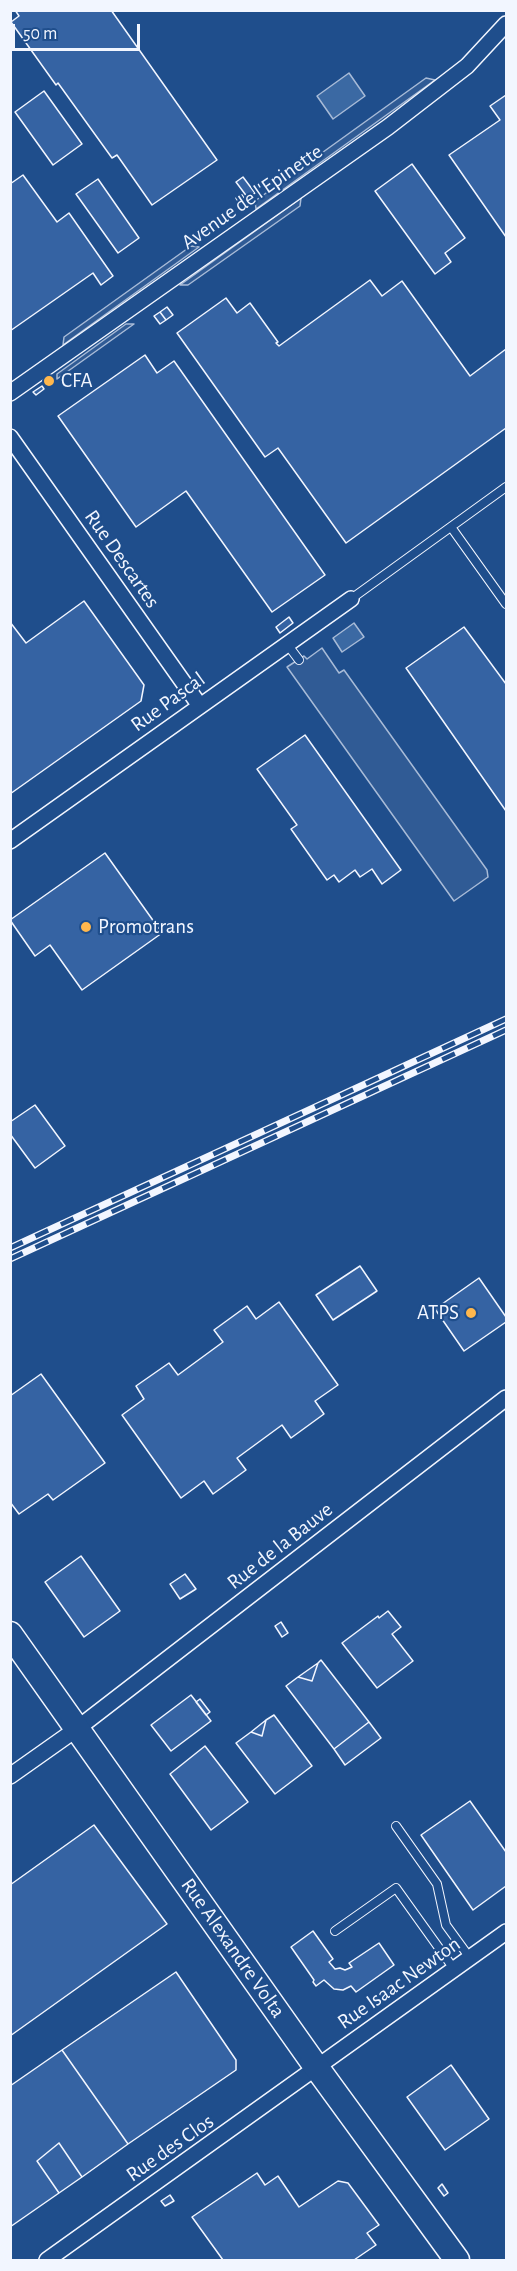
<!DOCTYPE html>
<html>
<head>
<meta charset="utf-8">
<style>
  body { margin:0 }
  #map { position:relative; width:517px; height:2271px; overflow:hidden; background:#1f4e8c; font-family:"Alegreya Sans",sans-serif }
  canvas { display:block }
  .frame { position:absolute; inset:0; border:12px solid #f2f6ff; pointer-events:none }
  .scale { position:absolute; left:12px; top:24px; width:128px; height:27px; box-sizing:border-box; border:3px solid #f2f6ff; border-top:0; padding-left:8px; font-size:18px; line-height:21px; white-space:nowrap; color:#f2f6ff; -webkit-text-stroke:4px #1f4e8c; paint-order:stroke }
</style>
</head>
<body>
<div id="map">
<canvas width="517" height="2271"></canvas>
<div class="frame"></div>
<div class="scale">50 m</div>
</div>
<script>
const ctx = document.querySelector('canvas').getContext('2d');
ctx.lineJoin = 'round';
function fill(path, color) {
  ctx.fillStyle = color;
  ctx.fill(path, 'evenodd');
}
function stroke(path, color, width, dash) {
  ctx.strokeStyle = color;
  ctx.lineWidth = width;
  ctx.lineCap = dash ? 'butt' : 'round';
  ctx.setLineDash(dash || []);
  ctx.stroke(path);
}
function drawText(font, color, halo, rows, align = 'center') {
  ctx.font = font + ' "Alegreya Sans",sans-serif';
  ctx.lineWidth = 4.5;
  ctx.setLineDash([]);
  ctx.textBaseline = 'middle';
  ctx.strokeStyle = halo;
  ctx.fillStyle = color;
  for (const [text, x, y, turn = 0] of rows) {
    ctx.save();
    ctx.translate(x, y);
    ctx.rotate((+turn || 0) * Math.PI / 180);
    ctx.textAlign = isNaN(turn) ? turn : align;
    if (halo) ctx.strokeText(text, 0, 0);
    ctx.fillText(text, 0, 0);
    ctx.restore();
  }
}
const parking = new Path2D(`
  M 426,78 L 435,80 L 256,209 L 255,201 Z
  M 301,198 L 300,206 L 188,285 L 180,285 Z
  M 191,246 L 199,247 L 63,345 L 64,337 Z
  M 126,324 L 134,324 L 57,379 L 57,374 Z
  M 322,648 L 339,673 L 344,670 L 487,870 L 488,877 L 454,901 L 287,667 L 304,656 L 307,659 Z`);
fill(parking, '#305b95');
stroke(parking, '#a8bbd7', 1.5);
const water = new Path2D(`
  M 349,73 L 365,96 L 333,119 L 317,96 Z
  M 354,623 L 364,637 L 342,652 L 333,638 Z`);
fill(water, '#3b69a3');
stroke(water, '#a8bbd7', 1.5);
const building = new Path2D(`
  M 15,10 L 111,10 L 217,160 L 152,205 L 117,155 L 112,158 L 58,83 L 56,85 L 11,22 L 19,16 Z
  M 44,91 L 82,144 L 53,165 L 15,112 Z
  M 506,95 L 506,237 L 449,155 L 500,120 L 490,106 Z
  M 412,164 L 465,238 L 445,253 L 451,262 L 435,274 L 375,191 Z
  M 23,175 L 57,222 L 69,213 L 113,276 L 101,285 L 93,273 L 10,331 L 10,184 Z
  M 243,177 L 255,193 L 248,198 L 236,182 Z
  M 98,179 L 139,238 L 118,253 L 76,194 Z
  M 242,195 L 245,200 L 240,204 L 236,198 Z
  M 370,280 L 382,296 L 402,281 L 470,376 L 506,349 L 506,428 L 346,543 L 278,448 L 265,457 L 177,333 L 226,298 L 237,313 L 250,303 L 278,342 L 276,343 L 279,346 Z
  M 167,307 L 173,315 L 166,320 L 160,312 Z
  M 160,312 L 166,320 L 160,324 L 154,316 Z
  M 145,355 L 157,373 L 174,361 L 325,575 L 272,612 L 186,491 L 136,527 L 58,416 Z
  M 42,386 L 44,389 L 36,395 L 33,392 Z
  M 84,601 L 144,685 L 141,701 L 10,794 L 10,622 L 26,643 Z
  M 289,617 L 293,623 L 280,633 L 276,627 Z
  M 464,627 L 506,684 L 506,811 L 406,668 Z
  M 305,735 L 401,870 L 382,884 L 372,869 L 360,877 L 355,870 L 339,882 L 334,875 L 327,880 L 291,829 L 297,825 L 257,769 Z
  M 105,853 L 162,933 L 82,990 L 50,945 L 35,956 L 10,920 Z
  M 35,1105 L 65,1146 L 35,1168 L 10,1134 L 10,1122 Z
  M 360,1266 L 377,1291 L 333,1320 L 316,1295 Z
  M 479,1278 L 506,1317 L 506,1322 L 464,1351 L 435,1309 Z
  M 279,1302 L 338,1385 L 315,1401 L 324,1414 L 291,1438 L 282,1425 L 237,1458 L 246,1470 L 213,1494 L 204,1481 L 181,1498 L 122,1415 L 144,1399 L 136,1386 L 169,1363 L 178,1375 L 223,1342 L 214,1330 L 247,1306 L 256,1319 Z
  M 41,1374 L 105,1463 L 53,1500 L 48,1494 L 19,1514 L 10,1502 L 10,1396 Z
  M 81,1556 L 120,1611 L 84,1637 L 45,1582 Z
  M 185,1574 L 196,1589 L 180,1599 L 170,1584 Z
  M 388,1611 L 401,1627 L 392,1634 L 413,1661 L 377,1688 L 342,1643 L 378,1616 L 379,1618 Z
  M 281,1622 L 288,1633 L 282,1637 L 275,1626 Z
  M 321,1660 L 369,1722 L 334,1749 L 286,1686 L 298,1677 L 312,1681 L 318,1663 Z
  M 318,1663 L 312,1681 L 298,1677 Z
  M 191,1695 L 211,1721 L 171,1751 L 151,1725 Z
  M 200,1699 L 210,1712 L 206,1715 L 196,1702 Z
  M 274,1715 L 312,1766 L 275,1794 L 236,1743 L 251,1732 L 262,1736 L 266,1720 Z
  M 266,1720 L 262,1736 L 251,1732 Z
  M 369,1722 L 381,1738 L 345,1765 L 334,1749 Z
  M 205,1746 L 248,1802 L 211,1830 L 170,1774 Z
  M 470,1801 L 506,1852 L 506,1886 L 473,1910 L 421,1835 Z
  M 94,1825 L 167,1924 L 10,2036 L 10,1885 Z
  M 313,1931 L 333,1959 L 329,1962 L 335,1969 L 340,1968 L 345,1970 L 352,1967 L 349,1963 L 379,1943 L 394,1965 L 356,1992 L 351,1986 L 343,1990 L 334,1989 L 324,1980 L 316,1986 L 313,1982 L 314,1980 L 291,1947 Z
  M 176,1972 L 236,2060 L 236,2070 L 128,2144 L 62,2050 Z
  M 62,2050 L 128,2144 L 82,2177 L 59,2143 L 37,2161 L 59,2193 L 10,2227 L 10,2086 Z
  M 451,2065 L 489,2119 L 445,2150 L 407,2097 Z
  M 59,2143 L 82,2177 L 59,2193 L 37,2161 Z
  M 257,2173 L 265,2185 L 278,2176 L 299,2207 L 338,2181 L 348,2183 L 379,2225 L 367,2233 L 376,2245 L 354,2260 L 223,2260 L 192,2217 Z
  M 442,2184 L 448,2193 L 444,2196 L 438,2188 Z
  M 170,2195 L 174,2201 L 165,2206 L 161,2201 Z`);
fill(building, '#3563a3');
stroke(building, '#f2f6ff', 1.5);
const lane = new Path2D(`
  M 451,527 L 506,604
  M 351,599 L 506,487
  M 287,644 L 299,660
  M 396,1826 L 437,1884 L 446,1925 L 470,1958
  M 335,1931 L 396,1888 L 454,1969`);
const street = new Path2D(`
  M 10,393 L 388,127 L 467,66 L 506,24
  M 10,437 L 200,706
  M 10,841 L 351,599
  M 10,1776 L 78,1728 L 506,1398
  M 47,2260 L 506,1932`);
const primary = new Path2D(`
  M 10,1634 L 317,2068 L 457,2260`);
stroke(lane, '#f2f6ff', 10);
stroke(street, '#f2f6ff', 18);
stroke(primary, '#f2f6ff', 27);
stroke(lane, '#1f4e8c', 8);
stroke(street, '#1f4e8c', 15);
stroke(primary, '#1f4e8c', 24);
const rail = new Path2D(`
  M 10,1248 L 506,1019
  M 10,1259 L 506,1030`);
stroke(rail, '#f2f6ff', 7);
stroke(rail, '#1f4e8c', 4.5, [14]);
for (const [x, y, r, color] of [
  [49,381,6,"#ffb74d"],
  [86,927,6,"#ffb74d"],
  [471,1313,6,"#ffb74d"]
]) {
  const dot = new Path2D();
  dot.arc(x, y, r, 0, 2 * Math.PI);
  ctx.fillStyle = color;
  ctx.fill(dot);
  stroke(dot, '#1f4e8c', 2);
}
drawText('21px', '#f2f6ff', '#1f4e8c', [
  ["Avenue de l'Epinette",252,197,-35],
  ["Rue Descartes",122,559,55],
  ["Rue Pascal",168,702,-36],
  ["Rue de la Bauve",280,1546,-38],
  ["Rue Alexandre Volta",233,1948,55],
  ["Rue Isaac Newton",399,1983,-35],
  ["Rue des Clos",170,2148,-35]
]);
drawText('21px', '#f2f6ff', '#1f4e8c', [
  ["CFA",61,381],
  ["Promotrans",98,927],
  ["ATPS",459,1313,"right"]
], 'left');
</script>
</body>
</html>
